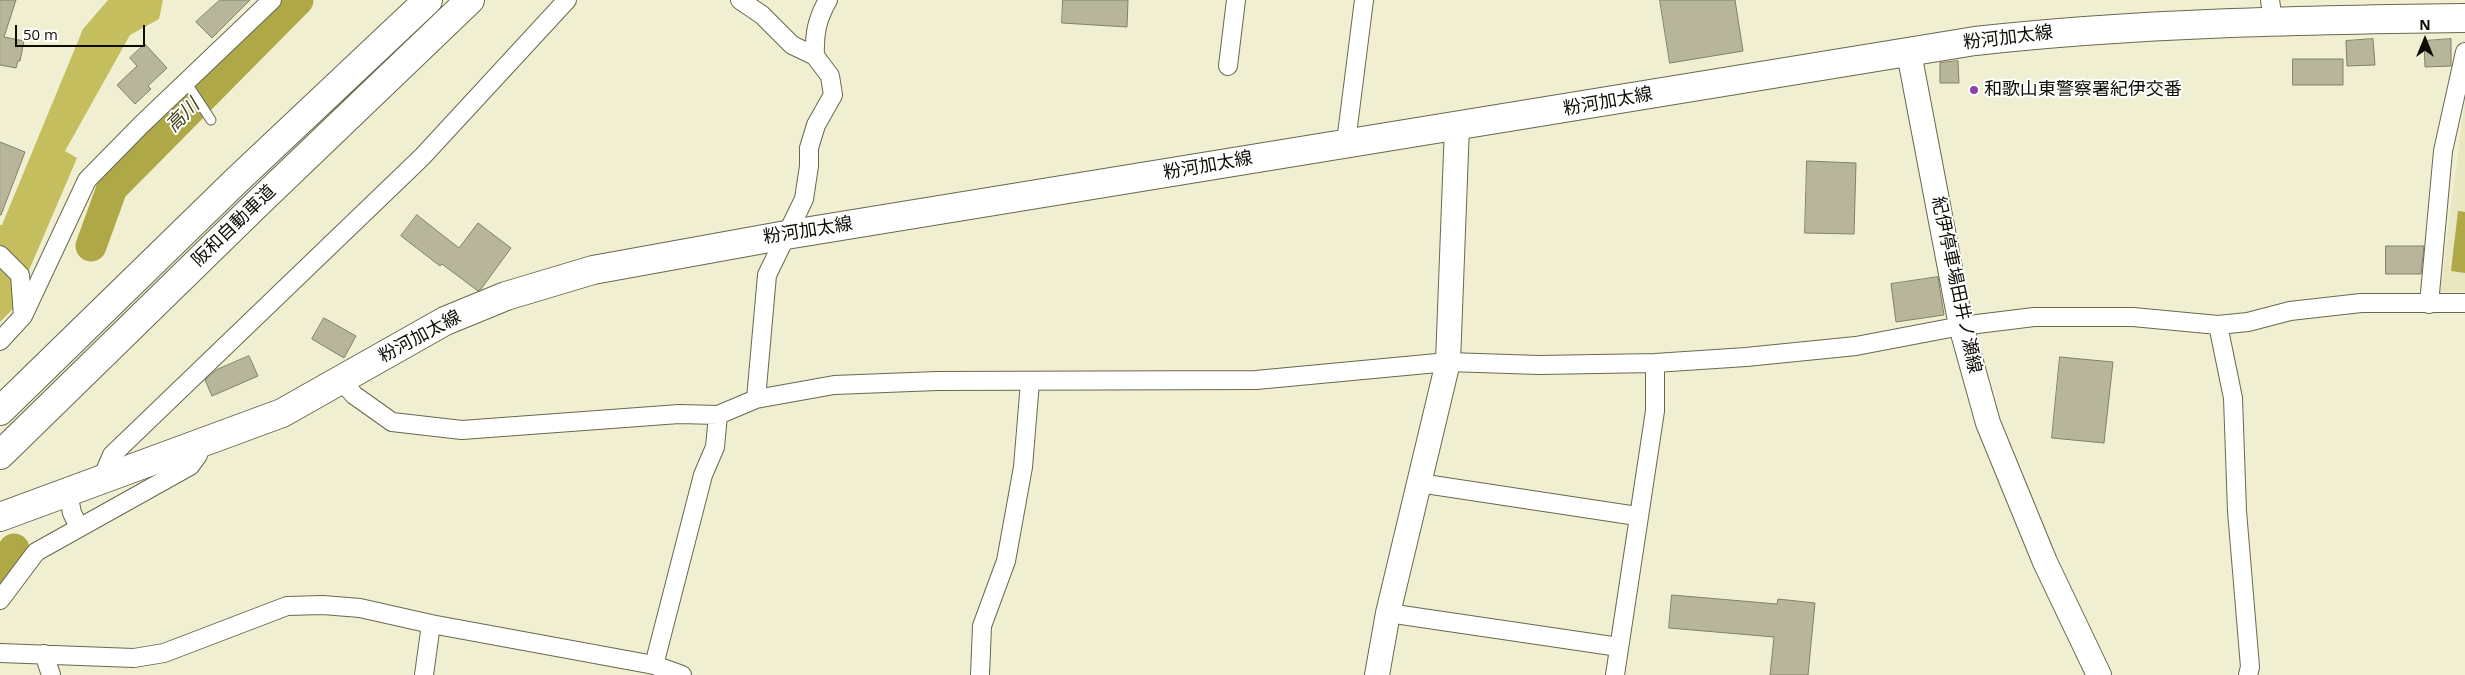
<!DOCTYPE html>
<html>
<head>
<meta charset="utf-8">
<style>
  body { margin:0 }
  #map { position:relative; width:2465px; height:675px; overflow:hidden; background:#f0efd2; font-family:"Open Sans",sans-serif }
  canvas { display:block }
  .north { position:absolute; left:2400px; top:15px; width:50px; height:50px; -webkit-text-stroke:4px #fff; paint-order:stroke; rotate:0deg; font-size:14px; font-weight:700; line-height:20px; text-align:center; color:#0d0c04 }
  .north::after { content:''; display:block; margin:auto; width:18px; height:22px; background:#0d0c04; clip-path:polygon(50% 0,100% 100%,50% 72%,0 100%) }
  .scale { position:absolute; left:15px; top:25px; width:130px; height:22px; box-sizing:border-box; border:2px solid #0d0c04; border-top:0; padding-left:6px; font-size:15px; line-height:18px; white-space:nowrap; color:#0d0c04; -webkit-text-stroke:4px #fff; paint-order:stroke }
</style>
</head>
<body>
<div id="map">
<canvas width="2465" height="675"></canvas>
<div class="north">N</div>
<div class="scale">50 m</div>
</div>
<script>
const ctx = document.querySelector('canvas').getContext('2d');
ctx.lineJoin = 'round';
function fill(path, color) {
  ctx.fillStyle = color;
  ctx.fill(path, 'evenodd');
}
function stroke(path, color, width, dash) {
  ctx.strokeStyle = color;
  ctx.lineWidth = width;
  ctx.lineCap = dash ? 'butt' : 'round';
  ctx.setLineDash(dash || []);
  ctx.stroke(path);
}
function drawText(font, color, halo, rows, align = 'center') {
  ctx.font = font + ' "Open Sans","Noto Sans JP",sans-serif';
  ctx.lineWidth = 4;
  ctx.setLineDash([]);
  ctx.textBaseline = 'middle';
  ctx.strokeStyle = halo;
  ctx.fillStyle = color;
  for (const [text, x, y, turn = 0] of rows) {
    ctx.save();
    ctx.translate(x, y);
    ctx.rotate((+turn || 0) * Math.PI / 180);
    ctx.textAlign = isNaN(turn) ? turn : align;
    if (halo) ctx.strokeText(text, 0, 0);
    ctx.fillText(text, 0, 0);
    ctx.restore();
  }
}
fill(new Path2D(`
  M 2465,99 L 2465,292 L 2440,292 Z`), '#e8e7c2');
fill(new Path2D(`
  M 108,0 L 163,0 L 159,19 L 130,35 L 65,151 L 77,158 L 12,310 L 0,322 L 0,225 L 2,225 L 83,29 Z`), '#c4be5e');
fill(new Path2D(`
  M 2458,211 L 2465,212 L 2465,273 L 2451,271 Z`), '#aea847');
stroke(new Path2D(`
  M 91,246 L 112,188 L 298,0
  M 0,569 L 14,549`), '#aea847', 31);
const building = new Path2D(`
  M 0,0 L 16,0 L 4,37 L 24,41 L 20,61 L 18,61 L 16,68 L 0,65 Z
  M 220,0 L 250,0 L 212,38 L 196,22 Z
  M 1063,0 L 1128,0 L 1127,27 L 1062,23 Z
  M 1660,0 L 1735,0 L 1743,51 L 1670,63 Z
  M 2373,39 L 2375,65 L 2347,66 L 2346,41 Z
  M 2451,39 L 2451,66 L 2425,67 L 2424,41 Z
  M 145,44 L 167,68 L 148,86 L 151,89 L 135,104 L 117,85 L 137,66 L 130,58 Z
  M 2293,59 L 2343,59 L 2343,85 L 2293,85 Z
  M 1958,61 L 1959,83 L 1940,83 L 1940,63 Z
  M 0,142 L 25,152 L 1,215 L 0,215 Z
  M 1807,161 L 1856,163 L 1854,234 L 1805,233 Z
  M 417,215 L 459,248 L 478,223 L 511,248 L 481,289 L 478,291 L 442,264 L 440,266 L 401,236 Z
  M 2386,246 L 2424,246 L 2421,274 L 2386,274 Z
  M 1938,277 L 1944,315 L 1896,322 L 1891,284 Z
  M 324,318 L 356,336 L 344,358 L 312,339 Z
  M 249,356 L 258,376 L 212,396 L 205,380 L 216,370 Z
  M 2060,357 L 2113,362 L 2104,443 L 2052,438 Z
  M 1672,595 L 1777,604 L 1778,599 L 1815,603 L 1808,675 L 1770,675 L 1774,637 L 1669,628 Z`);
fill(building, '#b7b69a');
stroke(building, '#828167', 1);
const lane = new Path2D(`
  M 186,82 L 211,120`);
const street = new Path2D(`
  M 740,0 L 762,15 L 792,45 L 815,56 L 830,76 L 833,95 L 816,125 L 809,148 L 809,166 L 804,199 L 767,275 L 756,399
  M 2270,0 L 2273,21
  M 815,56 C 814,34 817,19 828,0
  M 1228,66 L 1236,0
  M 1346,142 L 1364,0
  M 0,255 L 20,275 L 23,316
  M 2429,304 L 2443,151 L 2465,52
  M 2218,325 L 2233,398 L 2237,511 L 2250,667 L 2248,675
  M 0,341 L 23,316 L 87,180 L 141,125 L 272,0
  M 341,380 L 354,395 L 392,422 L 462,430 L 679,414 L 718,415 L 756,399 L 834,385 L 937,381 L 1256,380 L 1448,362 L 1539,365 L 1655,363 L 1746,357 L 1856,346 L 1961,326 L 2034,317 L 2133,317 L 2218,325 L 2248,322 L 2290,311 L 2361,303 L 2465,303
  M 105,479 L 105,471 L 112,455 L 422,157 L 567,0
  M 1419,483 L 1637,516
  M 68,493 L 72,513 L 79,527
  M 0,600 L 36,552 L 190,466 L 198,455 L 197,444
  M 1388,613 L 1619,647
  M 0,653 L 134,658 L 164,653 L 287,606 L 323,605 L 360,608 L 431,624 L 654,665 L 682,675
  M 44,654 L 51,675
  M 654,665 L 703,475 L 715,447 L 718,415
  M 424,675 L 431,624
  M 980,675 L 982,626 L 1006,561 L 1023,467 L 1030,382
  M 1615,675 L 1655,411 L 1655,363`);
const secondary = new Path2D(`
  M 1909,53 L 1961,326 L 1988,423 L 2045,562 L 2099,675
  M 1377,675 L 1388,613 L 1448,362 L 1457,126`);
const primary = new Path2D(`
  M 0,517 L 282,413 L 445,321 L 506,296 L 593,270 L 786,235 L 1975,41 C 2138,23 2302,20 2465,18`);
const highway = new Path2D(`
  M 0,411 L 236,181 L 428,0
  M 0,455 L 256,205 L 470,0`);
stroke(lane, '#69684e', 11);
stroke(street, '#69684e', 20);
stroke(secondary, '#69684e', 26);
stroke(primary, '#69684e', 30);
stroke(highway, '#69684e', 30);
stroke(lane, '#fff', 9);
stroke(street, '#fff', 18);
stroke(secondary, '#fff', 24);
stroke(primary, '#fff', 28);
stroke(highway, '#fff', 28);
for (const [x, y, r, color] of [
  [1974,90,5,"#903fae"]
]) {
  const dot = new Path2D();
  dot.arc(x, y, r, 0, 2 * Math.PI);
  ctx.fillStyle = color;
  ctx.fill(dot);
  stroke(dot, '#fff', 2);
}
drawText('18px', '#0d0c04', '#fff', [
  ["粉河加太線",2008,38,-7],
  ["粉河加太線",1608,102,-10],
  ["粉河加太線",1208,166,-10],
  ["阪和自動車道",234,226,-44],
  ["粉河加太線",808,231,-9],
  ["紀伊停車場田井ノ瀬線",1956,285,78],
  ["粉河加太線",420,337,-28]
]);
drawText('18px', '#0d0c04', '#fff', [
  ["和歌山東警察署紀伊交番",1984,90]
], 'left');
drawText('italic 19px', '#424017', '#fff', [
  ["高川",183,116,-45]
]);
</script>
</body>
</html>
